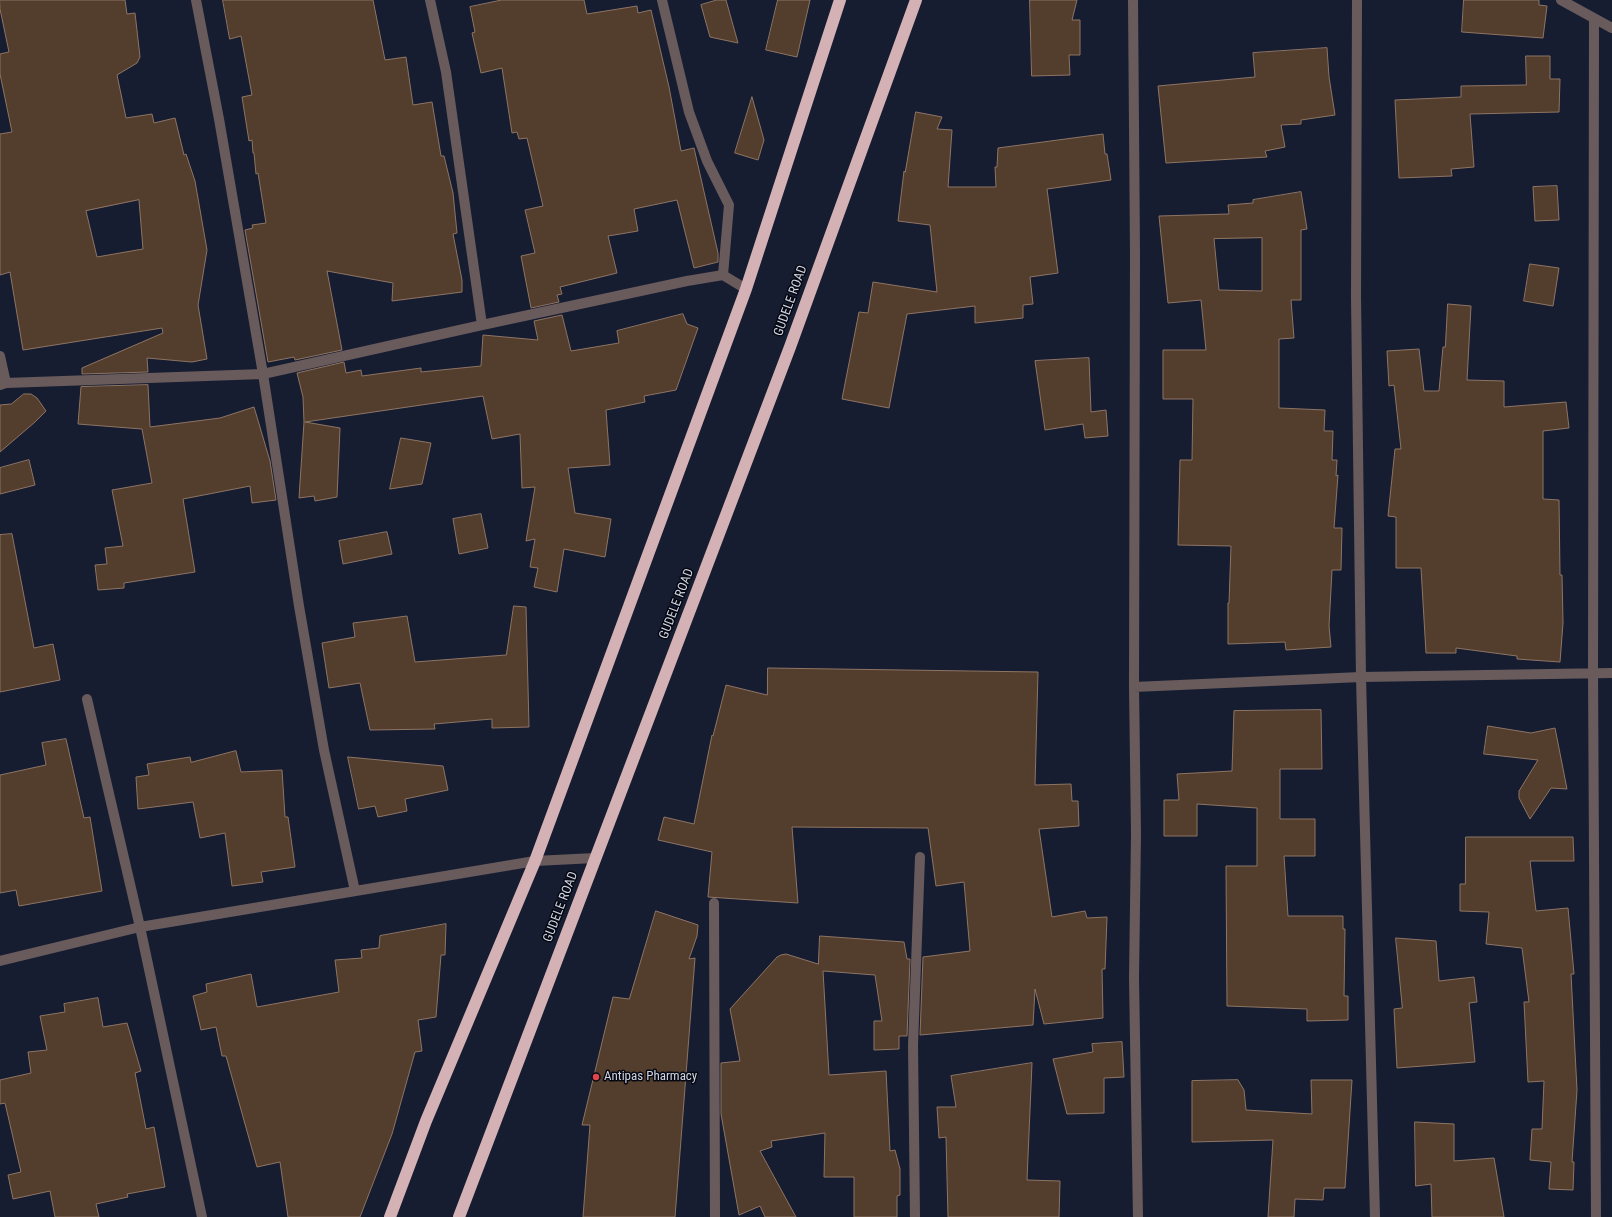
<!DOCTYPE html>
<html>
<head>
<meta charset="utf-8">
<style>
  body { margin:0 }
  canvas { display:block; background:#171d31 }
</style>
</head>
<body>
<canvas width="1612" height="1217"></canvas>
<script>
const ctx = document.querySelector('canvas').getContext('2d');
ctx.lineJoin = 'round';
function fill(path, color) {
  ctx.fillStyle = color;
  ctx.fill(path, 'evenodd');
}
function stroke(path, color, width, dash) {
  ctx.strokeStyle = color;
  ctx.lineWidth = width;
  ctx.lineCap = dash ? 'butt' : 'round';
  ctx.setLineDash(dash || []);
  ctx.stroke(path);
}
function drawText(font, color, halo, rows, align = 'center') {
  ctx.font = font + ' "Roboto Condensed",sans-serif';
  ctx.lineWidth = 3;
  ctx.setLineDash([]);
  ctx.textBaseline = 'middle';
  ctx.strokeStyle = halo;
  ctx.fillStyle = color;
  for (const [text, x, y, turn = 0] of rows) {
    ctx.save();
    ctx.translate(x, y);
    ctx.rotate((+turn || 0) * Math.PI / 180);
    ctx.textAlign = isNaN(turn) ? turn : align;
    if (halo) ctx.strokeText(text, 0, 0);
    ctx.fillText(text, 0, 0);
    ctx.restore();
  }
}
const building = new Path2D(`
  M 0,0 L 125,0 L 127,14 L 135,13 L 140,57 L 137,63 L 117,75 L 126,118 L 152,114 L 154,123 L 175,118 L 184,155 L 186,154 L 195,181 L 207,250 L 198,305 L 207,359 L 192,362 L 147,358 L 148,372 L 82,374 L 82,368 L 163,333 L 162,328 L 23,350 L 10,272 L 0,275 L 0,134 L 12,132 L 0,74 L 0,54 L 9,52 L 0,9 ZM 139,200 L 143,249 L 97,257 L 86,211 Z
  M 223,0 L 373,0 L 385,60 L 406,57 L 413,105 L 432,102 L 441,156 L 444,156 L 453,193 L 457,233 L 453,234 L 462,280 L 462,292 L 392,301 L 393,283 L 327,271 L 342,350 L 295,360 L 294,357 L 268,362 L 245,230 L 253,228 L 252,225 L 266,223 L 258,173 L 256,174 L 254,153 L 253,153 L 252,140 L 249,141 L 242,97 L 252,95 L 241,36 L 230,39 Z
  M 502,0 L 584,0 L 587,14 L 637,6 L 638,13 L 651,10 L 669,87 L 681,151 L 694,148 L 718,253 L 718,262 L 694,268 L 677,200 L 634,209 L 638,231 L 608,236 L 617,273 L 560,287 L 562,294 L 557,295 L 559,302 L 531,308 L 521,256 L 535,253 L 525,210 L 543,206 L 527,138 L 519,139 L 517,132 L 512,133 L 502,68 L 481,73 L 472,33 L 475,32 L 470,7 Z
  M 717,0 L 726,0 L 738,43 L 710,37 L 701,5 Z
  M 778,0 L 810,0 L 797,57 L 766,50 Z
  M 1030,0 L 1077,0 L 1072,20 L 1080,20 L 1080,55 L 1069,55 L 1070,75 L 1032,76 Z
  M 1464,0 L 1539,0 L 1539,5 L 1547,6 L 1543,38 L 1462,32 Z
  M 1327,48 L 1329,77 L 1335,115 L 1301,120 L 1301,124 L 1281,125 L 1285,147 L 1265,151 L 1267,157 L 1166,163 L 1158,86 L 1255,77 L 1253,53 Z
  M 1526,56 L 1550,56 L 1550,79 L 1560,79 L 1559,112 L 1470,114 L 1474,167 L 1451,169 L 1452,176 L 1399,178 L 1395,100 L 1461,97 L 1461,86 L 1526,85 Z
  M 752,97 L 764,140 L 758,160 L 735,153 Z
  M 916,112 L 942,117 L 937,129 L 952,130 L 948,187 L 996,187 L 995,167 L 997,167 L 998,148 L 1103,134 L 1105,154 L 1107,154 L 1111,180 L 1047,189 L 1058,273 L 1030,277 L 1033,304 L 1023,305 L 1023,318 L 975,323 L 975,306 L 907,314 L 889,408 L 842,399 L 859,312 L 868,313 L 873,282 L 937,292 L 930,225 L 898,221 L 904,171 L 905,172 Z
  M 1557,186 L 1559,220 L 1535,221 L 1533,187 Z
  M 1301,192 L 1307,229 L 1301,230 L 1301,300 L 1291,300 L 1294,338 L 1279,339 L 1279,408 L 1325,410 L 1324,431 L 1333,431 L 1332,460 L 1337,460 L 1336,476 L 1338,475 L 1334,528 L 1342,528 L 1341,570 L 1332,570 L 1329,626 L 1331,647 L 1286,650 L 1285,642 L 1228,644 L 1228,603 L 1229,603 L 1231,546 L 1178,545 L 1180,460 L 1192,460 L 1193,399 L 1163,399 L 1163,350 L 1206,350 L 1201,300 L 1168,303 L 1159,216 L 1229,214 L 1228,205 L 1253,203 L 1253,200 ZM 1262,238 L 1262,291 L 1219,290 L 1214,239 Z
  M 1530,264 L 1559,268 L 1553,306 L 1524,301 Z
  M 1448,304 L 1471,306 L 1467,380 L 1504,381 L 1504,407 L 1566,402 L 1569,428 L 1543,431 L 1543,499 L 1559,500 L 1560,575 L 1562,575 L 1563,623 L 1560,662 L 1517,659 L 1517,656 L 1456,648 L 1456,653 L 1426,653 L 1421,568 L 1396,568 L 1396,517 L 1388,516 L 1395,449 L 1401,449 L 1394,385 L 1389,386 L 1387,351 L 1419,349 L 1424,391 L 1439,391 L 1443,347 L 1445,347 Z
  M 683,314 L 687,324 L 698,328 L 676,390 L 644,396 L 645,402 L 606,410 L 610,465 L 568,468 L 575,513 L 611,519 L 605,557 L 564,549 L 557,592 L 534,587 L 538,568 L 530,567 L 535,539 L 526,541 L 535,487 L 522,488 L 520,434 L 492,439 L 483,396 L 305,422 L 340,428 L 337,497 L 315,501 L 314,496 L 299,498 L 304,422 L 303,397 L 297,373 L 344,362 L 346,373 L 361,370 L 362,376 L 421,368 L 421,372 L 481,366 L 483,335 L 538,340 L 534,321 L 562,315 L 571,351 L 619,343 L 617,331 Z
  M 1089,358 L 1091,412 L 1106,410 L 1108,436 L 1085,438 L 1083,424 L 1045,430 L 1035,361 Z
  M 148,385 L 150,427 L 220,418 L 254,407 L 270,461 L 276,500 L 252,503 L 250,486 L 183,499 L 195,572 L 124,583 L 124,588 L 98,590 L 95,565 L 107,564 L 105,548 L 123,546 L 112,490 L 152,483 L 142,429 L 78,424 L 81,387 Z
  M 24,394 L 31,394 L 37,398 L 46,411 L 35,422 L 0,452 L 0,405 L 11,404 Z
  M 401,438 L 431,443 L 422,484 L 390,489 Z
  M 29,460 L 35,485 L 0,494 L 0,468 Z
  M 481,514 L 488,548 L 459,554 L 453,519 Z
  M 387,532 L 392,554 L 343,564 L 339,541 Z
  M 12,534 L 34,648 L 53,644 L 60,680 L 0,692 L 0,535 Z
  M 514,606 L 526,607 L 529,727 L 492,728 L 492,719 L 434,724 L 435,729 L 370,730 L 360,683 L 329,688 L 322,643 L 355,637 L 353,623 L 407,616 L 415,662 L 506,655 Z
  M 768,668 L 1038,672 L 1035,785 L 1071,784 L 1072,801 L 1078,801 L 1079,826 L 1039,829 L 1052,917 L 1085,911 L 1087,918 L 1107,917 L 1105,969 L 1102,969 L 1103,1018 L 1044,1024 L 1035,989 L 1033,1025 L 920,1035 L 923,957 L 970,951 L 964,882 L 936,886 L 928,828 L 792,827 L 798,903 L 708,897 L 712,852 L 658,840 L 664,817 L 694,824 L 712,735 L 713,736 L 726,685 L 767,695 Z
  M 1321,710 L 1322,769 L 1280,769 L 1280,819 L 1315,819 L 1315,856 L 1284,856 L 1288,916 L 1343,916 L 1343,929 L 1345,929 L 1344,996 L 1348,996 L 1348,1020 L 1307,1021 L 1307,1009 L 1227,1006 L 1226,866 L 1257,866 L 1257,808 L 1197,804 L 1197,836 L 1164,836 L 1164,800 L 1179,800 L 1177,774 L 1232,771 L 1234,711 Z
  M 1488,726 L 1531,733 L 1555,728 L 1567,789 L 1551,788 L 1530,819 L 1519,798 L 1519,791 L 1538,760 L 1484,754 Z
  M 66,739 L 84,818 L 90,817 L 102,891 L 19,906 L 16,890 L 0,893 L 0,775 L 46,765 L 42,743 Z
  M 236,751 L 241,772 L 282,770 L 285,817 L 288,817 L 295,867 L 261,872 L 263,882 L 232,886 L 225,833 L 200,838 L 193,802 L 138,809 L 136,777 L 149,775 L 147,764 L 190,757 L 191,762 Z
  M 348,757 L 443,766 L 448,790 L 405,799 L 407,811 L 378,817 L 375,806 L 359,809 Z
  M 1466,837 L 1573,837 L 1574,861 L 1530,861 L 1536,911 L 1568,908 L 1574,974 L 1571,974 L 1577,1090 L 1572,1162 L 1574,1162 L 1573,1190 L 1549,1189 L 1551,1162 L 1530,1160 L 1532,1129 L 1542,1129 L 1544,1081 L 1528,1082 L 1524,1002 L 1529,1002 L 1522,948 L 1486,944 L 1489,912 L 1460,911 L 1460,884 L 1465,884 Z
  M 656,911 L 698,925 L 697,936 L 689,959 L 695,958 L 675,1217 L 583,1217 L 590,1125 L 582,1125 L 613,997 L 629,999 Z
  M 446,924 L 445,955 L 441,955 L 436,1017 L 418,1020 L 422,1051 L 415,1052 L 392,1134 L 360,1217 L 288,1217 L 280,1162 L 257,1167 L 226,1056 L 222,1056 L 216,1027 L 201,1030 L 193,996 L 207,992 L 206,984 L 251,974 L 257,1007 L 339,992 L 335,960 L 362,958 L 361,950 L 379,948 L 380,936 Z
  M 820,936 L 904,942 L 907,959 L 910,959 L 907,1036 L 899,1036 L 899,1049 L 874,1050 L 874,1021 L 882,1021 L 875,975 L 823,971 L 829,1075 L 886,1071 L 890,1151 L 895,1150 L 900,1169 L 900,1195 L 897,1196 L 897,1217 L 854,1217 L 854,1177 L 824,1177 L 825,1133 L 771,1141 L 772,1147 L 760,1151 L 796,1217 L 765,1217 L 760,1206 L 739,1215 L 721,1114 L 721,1063 L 740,1061 L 730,1009 L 777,957 L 781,955 L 786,954 L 818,964 Z
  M 1396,938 L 1436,941 L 1439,981 L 1474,977 L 1477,1002 L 1469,1003 L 1475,1062 L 1397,1068 L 1394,1009 L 1402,1008 Z
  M 98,998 L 103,1027 L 127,1023 L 141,1071 L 135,1073 L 146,1129 L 154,1127 L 165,1187 L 127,1194 L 128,1197 L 96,1204 L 99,1217 L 55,1217 L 50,1191 L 13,1199 L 8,1175 L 21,1172 L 5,1103 L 0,1104 L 0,1080 L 31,1073 L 28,1052 L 47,1050 L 40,1016 L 65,1012 L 64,1004 Z
  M 1122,1042 L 1124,1077 L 1104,1078 L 1104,1113 L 1067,1114 L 1053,1059 L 1093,1052 L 1092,1044 Z
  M 1032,1063 L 1027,1180 L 1060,1181 L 1059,1217 L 948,1217 L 946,1137 L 939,1138 L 937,1107 L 956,1107 L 951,1076 Z
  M 1238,1080 L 1244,1090 L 1246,1110 L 1312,1114 L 1311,1080 L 1352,1080 L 1345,1188 L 1324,1188 L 1323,1200 L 1295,1199 L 1294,1217 L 1268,1217 L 1273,1140 L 1192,1142 L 1192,1081 Z
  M 1415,1122 L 1454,1124 L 1454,1161 L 1494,1158 L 1504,1217 L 1432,1217 L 1431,1184 L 1416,1186 Z`);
fill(building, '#533d2d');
stroke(building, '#8d7464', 1);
stroke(new Path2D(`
  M 196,0 L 219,119 L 263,374 L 299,606 L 324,750 L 355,891
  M 430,0 L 446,72 L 482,325
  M 662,0 L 689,112 L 707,161 L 729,205 L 723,275
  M 1133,0 L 1135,254 L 1134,687 L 1136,834 L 1134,978 L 1138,1217
  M 1357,0 L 1356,297 L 1361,677 L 1375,1217
  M 1561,0 L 1612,28
  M 1594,19 L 1593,673 L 1596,1217
  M 0,356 L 6,383
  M 0,385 L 6,383 L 263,374 L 482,325 L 687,281 L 723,275 L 746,289
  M 1134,687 L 1361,677 L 1612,673
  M 87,699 L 140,927 L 202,1217
  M 714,903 L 715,1217
  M 0,961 L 140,927 L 535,861 L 595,858
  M 915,1217 L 913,1045 L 920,857`), '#695b5c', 10);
stroke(new Path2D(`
  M 390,1217 L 426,1121 L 535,861 L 746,289 L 840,0
  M 459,1217 L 790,347 L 916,0`), '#d4b1b4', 12);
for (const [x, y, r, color] of [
  [596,1077,4,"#e0444e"]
]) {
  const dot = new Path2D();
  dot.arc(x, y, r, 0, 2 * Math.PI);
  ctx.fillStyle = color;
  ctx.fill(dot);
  stroke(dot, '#060811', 1.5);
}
drawText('13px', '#cfd4e2', '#060811', [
  ["GUDELE ROAD",791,301,-70],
  ["GUDELE ROAD",677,604,-69],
  ["GUDELE ROAD",561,907,-69]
]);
drawText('13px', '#cfd4e2', '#060811', [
  ["Antipas Pharmacy",604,1077]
], 'left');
</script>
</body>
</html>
